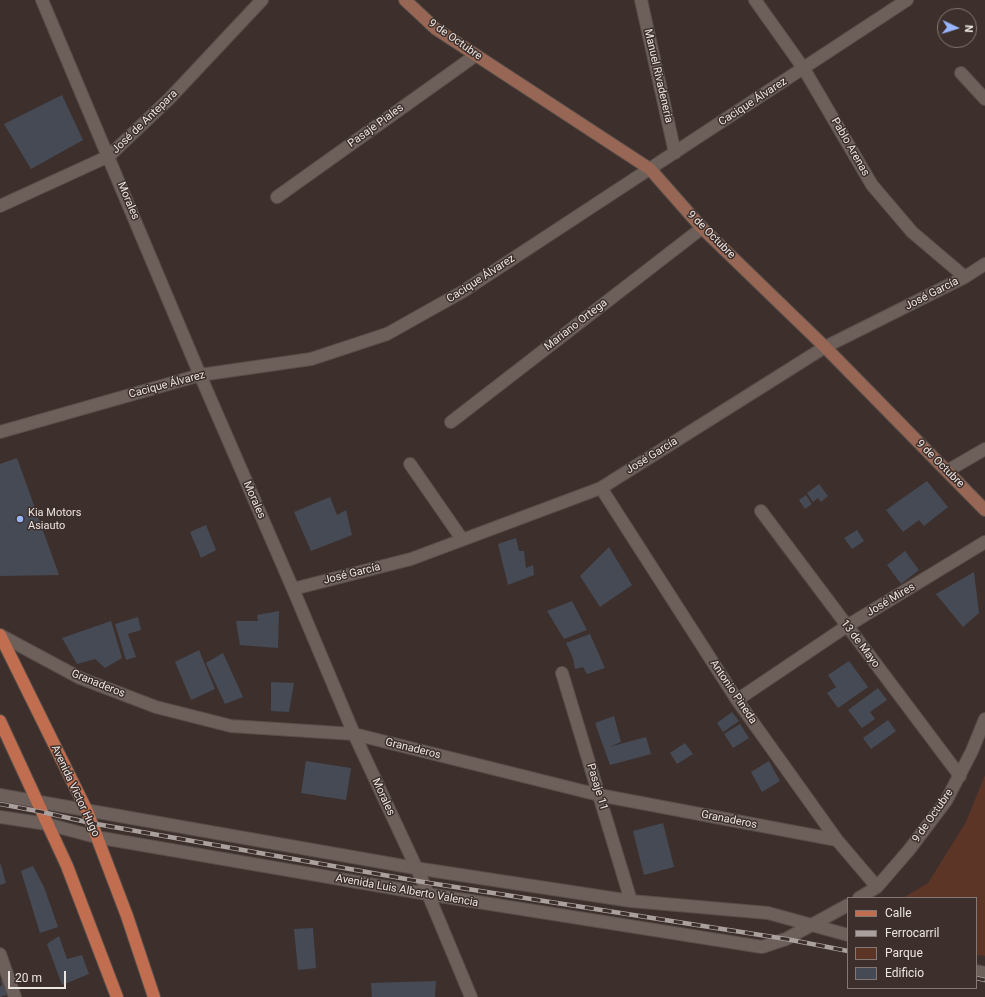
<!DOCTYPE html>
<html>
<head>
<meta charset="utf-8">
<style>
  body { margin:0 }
  #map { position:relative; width:985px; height:997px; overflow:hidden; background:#3d302c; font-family:Roboto,sans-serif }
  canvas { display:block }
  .legend { position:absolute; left:847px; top:897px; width:130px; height:92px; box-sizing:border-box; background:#3d302c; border:1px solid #837874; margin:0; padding:5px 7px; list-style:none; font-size:12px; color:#ece4e1 }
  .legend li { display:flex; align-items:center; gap:8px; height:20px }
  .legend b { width:20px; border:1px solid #837874 }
  .north { position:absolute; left:937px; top:8px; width:40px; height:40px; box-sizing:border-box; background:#3d302c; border:1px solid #837874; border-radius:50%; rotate:94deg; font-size:11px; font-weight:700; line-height:16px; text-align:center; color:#ece4e1 }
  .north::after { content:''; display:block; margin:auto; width:14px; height:18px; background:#98b6fd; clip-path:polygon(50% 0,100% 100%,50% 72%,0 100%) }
  .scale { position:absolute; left:8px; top:971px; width:58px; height:18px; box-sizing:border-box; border:2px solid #ece4e1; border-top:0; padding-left:5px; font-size:12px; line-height:14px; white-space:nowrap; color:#ece4e1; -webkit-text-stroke:3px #3d302c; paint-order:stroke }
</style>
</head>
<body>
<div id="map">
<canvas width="985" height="997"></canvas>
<ul class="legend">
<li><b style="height:5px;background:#c16d4f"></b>Calle</li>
<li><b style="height:5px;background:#aaa09d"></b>Ferrocarril</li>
<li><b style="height:11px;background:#5c3527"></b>Parque</li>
<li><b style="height:11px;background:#454a55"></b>Edificio</li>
</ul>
<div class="north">N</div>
<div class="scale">20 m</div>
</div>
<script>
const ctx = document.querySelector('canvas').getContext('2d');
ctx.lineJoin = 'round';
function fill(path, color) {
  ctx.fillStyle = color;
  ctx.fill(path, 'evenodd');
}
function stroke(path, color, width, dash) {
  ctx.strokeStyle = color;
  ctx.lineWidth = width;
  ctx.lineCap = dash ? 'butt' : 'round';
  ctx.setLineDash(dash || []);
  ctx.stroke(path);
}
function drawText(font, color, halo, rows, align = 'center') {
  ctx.font = font + ' Roboto,sans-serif';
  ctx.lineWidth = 3;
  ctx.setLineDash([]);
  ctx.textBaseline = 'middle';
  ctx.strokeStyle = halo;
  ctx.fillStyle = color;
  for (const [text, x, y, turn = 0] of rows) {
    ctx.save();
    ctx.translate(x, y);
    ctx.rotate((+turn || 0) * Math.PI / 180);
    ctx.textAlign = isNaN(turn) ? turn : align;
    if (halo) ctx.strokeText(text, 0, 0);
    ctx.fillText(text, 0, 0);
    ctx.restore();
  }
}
fill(new Path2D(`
  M 985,775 L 985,956 L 976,955 L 976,898 L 903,898 L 928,883 L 966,822 Z`), '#5c3527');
fill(new Path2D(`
  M 62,95 L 83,140 L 31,169 L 4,124 Z
  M 17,458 L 59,575 L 0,576 L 0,464 Z
  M 927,481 L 948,507 L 924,526 L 919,520 L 903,532 L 886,510 Z
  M 819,484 L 828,496 L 821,502 L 818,498 L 813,502 L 807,493 Z
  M 806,495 L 812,504 L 805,509 L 799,500 Z
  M 330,497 L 337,515 L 346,510 L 352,535 L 311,551 L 294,512 Z
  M 206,525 L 216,550 L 201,558 L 190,532 Z
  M 857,530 L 864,541 L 852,549 L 844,538 Z
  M 516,538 L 519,551 L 524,551 L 526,568 L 533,565 L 534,575 L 508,585 L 498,544 Z
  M 609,547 L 632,585 L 600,607 L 580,576 Z
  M 905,551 L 919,570 L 901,584 L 887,565 Z
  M 974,572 L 979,613 L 963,627 L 936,594 Z
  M 572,601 L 587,630 L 564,639 L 547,611 Z
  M 279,611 L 278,648 L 240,645 L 236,621 L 258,621 L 257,615 Z
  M 138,617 L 141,630 L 128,634 L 136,657 L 126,660 L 115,624 Z
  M 111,621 L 122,658 L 105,668 L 95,659 L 77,664 L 62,638 Z
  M 590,634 L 605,668 L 587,674 L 583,667 L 575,669 L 573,658 L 566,643 Z
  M 199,650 L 215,689 L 191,700 L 175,662 Z
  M 223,653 L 243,697 L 225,704 L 206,663 Z
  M 849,661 L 868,687 L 838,708 L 827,693 L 836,687 L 828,675 Z
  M 271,682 L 294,683 L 289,712 L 271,711 Z
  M 878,688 L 887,700 L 870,712 L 875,719 L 862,728 L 848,710 Z
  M 732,712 L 739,721 L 723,732 L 717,723 Z
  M 614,716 L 621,742 L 609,747 L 646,737 L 651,754 L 610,765 L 595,723 Z
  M 888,720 L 896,731 L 871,749 L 863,738 Z
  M 740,724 L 749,738 L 733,748 L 724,734 Z
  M 685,743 L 693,754 L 677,764 L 670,753 Z
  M 306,761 L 351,768 L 346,800 L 301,793 Z
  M 769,761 L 780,781 L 762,792 L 751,772 Z
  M 663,823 L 674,867 L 644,875 L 633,831 Z
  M 0,862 L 6,883 L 0,885 Z
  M 33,866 L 44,887 L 58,927 L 40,933 L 21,871 Z
  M 313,928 L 316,968 L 298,970 L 294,929 Z
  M 59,936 L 67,959 L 82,955 L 89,974 L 62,985 L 47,944 Z
  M 7,977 L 13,993 L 0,997 L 0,986 L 2,986 L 1,979 Z
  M 436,981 L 435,997 L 372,997 L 371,983 Z`), '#454a55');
const street = new Path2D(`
  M 42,0 L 200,375 L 293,589 L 354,734 L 423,882 L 471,997
  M 641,0 L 675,153
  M 755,0 L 804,69 L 872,185 L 912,232 L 965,277
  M 961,73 L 985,99
  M 277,197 L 476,55
  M 0,206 L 109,156 L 169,99 L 262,0
  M 451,422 L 702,228
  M 0,432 L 200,375 L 311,359 L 387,334 L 462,292 L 907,0
  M 410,464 L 462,539
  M 947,471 L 985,449
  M 601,488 L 737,700 L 837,840 L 877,887
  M 761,511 L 960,776
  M 293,589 L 411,559 L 601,488 L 825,347 L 965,277 L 985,264
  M 0,635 L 80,678 L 156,707 L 231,726 L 354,734 L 599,795 L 837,840
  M 562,673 L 631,901
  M 737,700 L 847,626 L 985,542
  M 0,795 L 415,868 L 631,901 L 768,913 L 848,935
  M 0,817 L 47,824 L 96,837 L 427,894 L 762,947 L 786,939 L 848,905
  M 859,898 L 877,887 L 909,850 L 946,801 L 972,751 L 985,719
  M 0,954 L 15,997
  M 976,971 L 985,973`);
const secondary = new Path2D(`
  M 405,0 L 436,29 L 650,169 L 702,228 L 825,347 L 985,510`);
const primary = new Path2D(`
  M 0,635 L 87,811 L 127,916 L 154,997
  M 0,721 L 67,866 L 117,997`);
stroke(street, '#574d49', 14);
stroke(secondary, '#574d49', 14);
stroke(primary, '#574d49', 14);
stroke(street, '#6d5f5a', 12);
stroke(secondary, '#976654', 12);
stroke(primary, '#c16d4f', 12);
const rail = new Path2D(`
  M 0,804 L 42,812 L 91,823 L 423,882 L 786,939 L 848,951
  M 976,978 L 985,980`);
stroke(rail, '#aaa09d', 4.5);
stroke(rail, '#3d302c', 3, [9]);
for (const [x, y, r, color] of [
  [20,519,4,"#98b6fd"]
]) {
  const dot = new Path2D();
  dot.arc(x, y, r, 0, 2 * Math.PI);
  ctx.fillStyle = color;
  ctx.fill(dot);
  stroke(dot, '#3d302c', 1.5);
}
drawText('11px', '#ece4e1', '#3d302c', [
  ["9 de Octubre",455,40,35],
  ["Manuel Rivadeneria",658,76,77],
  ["Cacique Álvarez",753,102,-33],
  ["José de Antepara",145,122,-44],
  ["Pasaje Piales",376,126,-36],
  ["Pablo Arenas",850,147,60],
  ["Morales",128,201,67],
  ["9 de Octubre",711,235,45],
  ["Cacique Álvarez",481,279,-33],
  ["José García",932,294,-27],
  ["Mariano Ortega",576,325,-38],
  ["Cacique Álvarez",167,385,-15],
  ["José García",652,456,-32],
  ["9 de Octubre",940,464,45],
  ["Morales",254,500,66],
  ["José García",352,574,-14],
  ["José Mires",891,600,-31],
  ["13 de Mayo",860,644,53],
  ["Granaderos",98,684,22],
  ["Antonio Pineda",733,692,56],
  ["Granaderos",413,749,14],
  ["Pasaje 11",597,787,73],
  ["Avenida Victor Hugo",75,791,65],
  ["Morales",383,797,65],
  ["9 de Octubre",933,816,-55],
  ["Granaderos",729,820,11],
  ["Avenida Luis Alberto Valencia",407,891,10]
]);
drawText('11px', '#ece4e1', '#3d302c', [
  ["Kia Motors",28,513],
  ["Asiauto",28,526]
], 'left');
</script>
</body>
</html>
